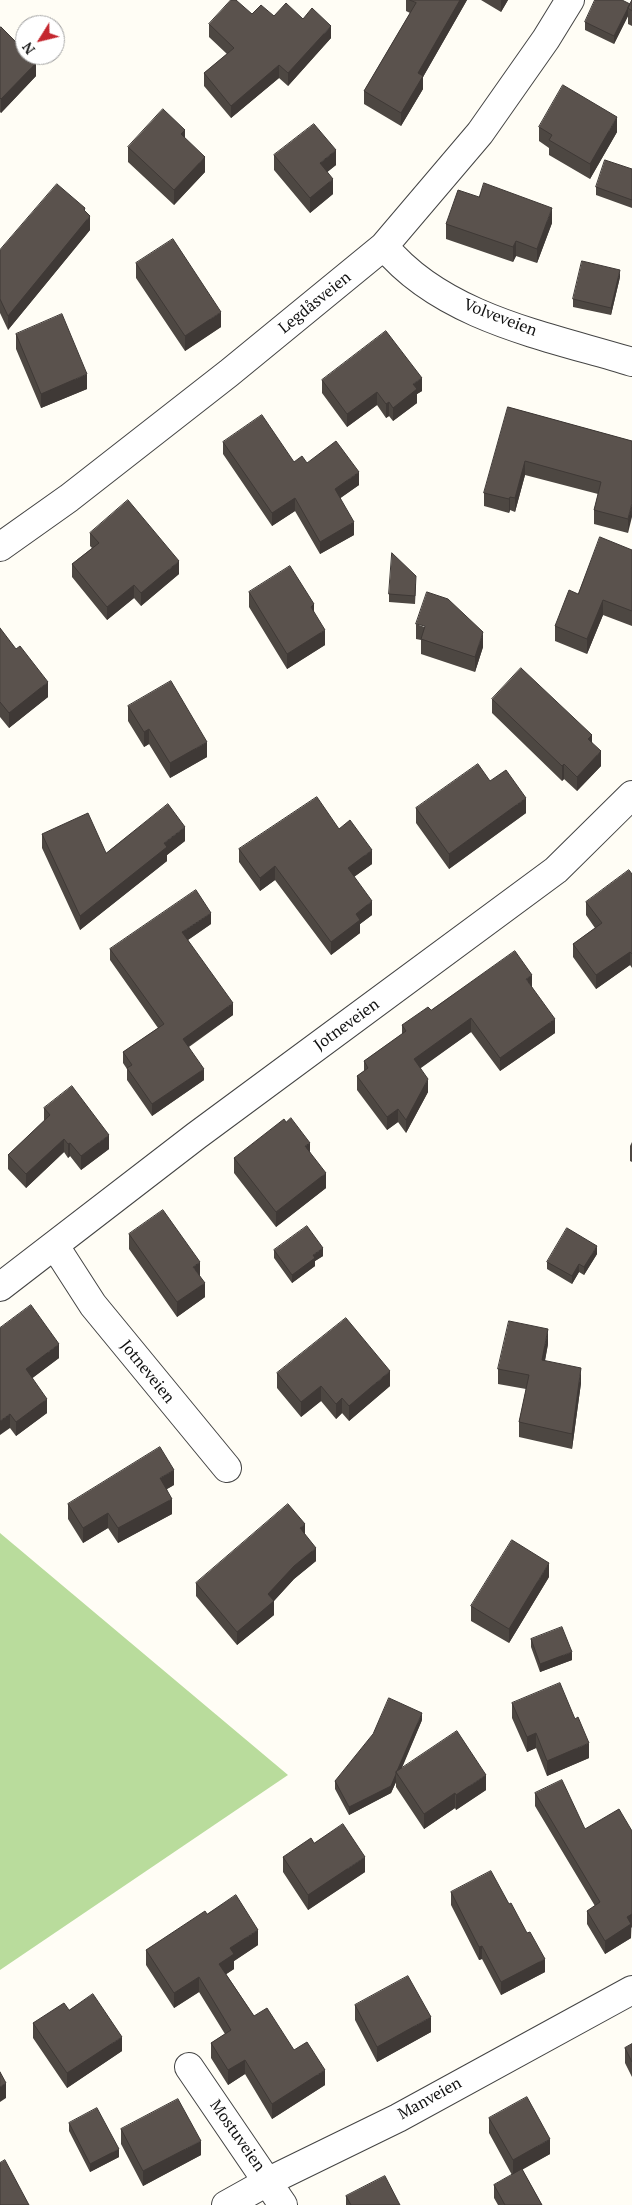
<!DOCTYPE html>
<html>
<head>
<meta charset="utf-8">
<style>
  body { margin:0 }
  #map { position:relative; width:632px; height:2205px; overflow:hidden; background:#fffdf5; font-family:"PT Serif",serif }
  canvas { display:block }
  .north { position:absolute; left:15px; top:15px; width:50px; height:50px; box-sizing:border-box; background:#fff; border:1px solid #a0a0a0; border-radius:50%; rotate:234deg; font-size:14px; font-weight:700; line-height:20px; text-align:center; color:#111 }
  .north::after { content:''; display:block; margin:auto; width:18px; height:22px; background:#c4262e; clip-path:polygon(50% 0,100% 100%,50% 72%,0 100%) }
</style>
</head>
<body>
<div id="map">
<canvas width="632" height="2205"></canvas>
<div class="north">N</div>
</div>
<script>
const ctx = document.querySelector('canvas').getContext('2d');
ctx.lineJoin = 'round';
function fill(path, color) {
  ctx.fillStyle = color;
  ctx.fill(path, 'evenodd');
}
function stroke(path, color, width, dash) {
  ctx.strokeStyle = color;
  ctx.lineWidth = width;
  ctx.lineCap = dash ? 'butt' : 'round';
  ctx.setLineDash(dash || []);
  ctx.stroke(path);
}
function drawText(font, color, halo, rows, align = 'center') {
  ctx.font = font + ' "PT Serif",serif';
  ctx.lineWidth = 5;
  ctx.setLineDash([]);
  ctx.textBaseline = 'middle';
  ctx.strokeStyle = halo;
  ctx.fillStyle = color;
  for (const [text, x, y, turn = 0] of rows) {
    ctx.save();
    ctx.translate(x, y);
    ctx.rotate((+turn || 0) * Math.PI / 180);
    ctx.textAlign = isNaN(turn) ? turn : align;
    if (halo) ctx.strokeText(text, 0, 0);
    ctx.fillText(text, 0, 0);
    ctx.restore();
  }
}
fill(new Path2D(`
  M 0,1533 L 288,1775 L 0,1970 Z`), '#b9dc9c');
const minor = new Path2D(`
  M 384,246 C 443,318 547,336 632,362
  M 0,547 L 69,498 L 229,373 L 384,246 L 480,133 L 546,39 L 570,0
  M 55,1246 L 93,1305 L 227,1468
  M 0,1287 L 196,1136 L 556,870 L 632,795
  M 189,2067 L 283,2205
  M 226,2205 L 269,2181 L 398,2118 L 632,1990`);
stroke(minor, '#444', 30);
stroke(minor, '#fff', 28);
fill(new Path2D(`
  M 406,0 L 467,0 L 423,77 L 423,89 L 401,126 L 364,104 L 364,91 L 410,13 L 406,11 Z
  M 481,0 L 508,0 L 501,12 Z
  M 632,0 L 632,26 L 628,24 L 628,16 L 614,44 L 585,30 L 585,22 L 630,4 Z
  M 252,14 L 303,19 L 331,38 L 288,86 L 279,78 L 231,118 L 204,86 L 204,73 L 227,54 L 209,37 L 209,24 Z
  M 0,29 L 36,76 L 1,113 L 0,112 Z
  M 539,127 L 617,132 L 590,179 L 549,155 L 549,148 L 539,141 Z
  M 185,138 L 205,172 L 174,205 L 128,162 L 128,147 Z
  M 274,155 L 336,165 L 327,172 L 333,194 L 310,213 L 274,170 Z
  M 632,169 L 632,208 L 596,195 L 596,187 Z
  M 479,197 L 552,223 L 537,263 L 516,256 L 513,262 L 446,239 L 446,224 Z
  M 85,212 L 90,230 L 8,330 L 0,313 L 0,250 Z
  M 136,263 L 221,327 L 185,351 L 136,278 Z
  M 620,277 L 611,315 L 573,307 L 573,299 Z
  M 16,334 L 87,389 L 41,408 L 16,349 Z
  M 322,380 L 422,391 L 417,394 L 417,403 L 393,421 L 389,416 L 386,418 L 377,405 L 347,427 L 322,393 Z
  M 508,407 L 632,441 L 628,533 L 594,524 L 594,510 L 598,494 L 525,475 L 515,512 L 510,510 L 509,513 L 484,506 L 484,493 Z
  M 223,442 L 294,462 L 307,463 L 359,485 L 340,498 L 354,535 L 320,554 L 295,511 L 272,526 L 223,454 Z
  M 90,533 L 179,574 L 141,606 L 134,598 L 107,620 L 72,577 L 72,564 L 92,548 L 90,546 Z
  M 632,550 L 632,626 L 603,615 L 587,654 L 555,641 L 555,626 Z
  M 416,584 L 415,604 L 389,602 L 389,594 Z
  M 249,592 L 314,613 L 325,645 L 287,669 L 249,607 Z
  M 416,624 L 483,647 L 475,672 L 421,654 L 421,640 L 416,639 Z
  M 0,628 L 48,697 L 9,728 L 0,717 Z
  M 492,699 L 592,742 L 601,766 L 577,791 L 564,779 L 562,781 L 492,713 Z
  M 128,706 L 207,757 L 170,778 L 149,744 L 144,747 L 128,721 Z
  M 490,781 L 526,813 L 449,869 L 416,823 L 416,808 Z
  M 339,829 L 372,864 L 354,877 L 372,915 L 360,924 L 360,933 L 331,955 L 275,880 L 260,891 L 239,862 L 239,849 Z
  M 42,834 L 106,853 L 185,841 L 167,855 L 167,861 L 80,930 L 42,848 Z
  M 632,874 L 632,968 L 630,965 L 596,989 L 573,957 L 573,944 L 595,928 L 586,915 L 586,902 Z
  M 211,924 L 188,940 L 233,1015 L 189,1047 L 204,1080 L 152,1116 L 127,1080 L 127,1069 L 123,1063 L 123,1052 L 158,1028 L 110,960 L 110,949 Z
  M 532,987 L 555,1033 L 500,1071 L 471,1032 L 420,1068 L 428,1092 L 406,1133 L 398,1122 L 387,1130 L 357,1090 L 357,1076 L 364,1071 L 364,1061 L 402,1034 L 402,1025 L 431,1010 Z
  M 44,1108 L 109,1149 L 81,1170 L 70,1156 L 68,1158 L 64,1152 L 26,1188 L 8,1169 L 8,1155 L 44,1121 Z
  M 632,1142 L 632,1162 L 630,1161 L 630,1146 Z
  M 310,1152 L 326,1188 L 276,1227 L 234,1173 L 234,1158 Z
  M 129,1234 L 200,1276 L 205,1297 L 177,1317 L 129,1249 Z
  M 274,1250 L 323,1256 L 315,1261 L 315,1266 L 292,1283 L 274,1258 Z
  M 597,1254 L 584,1275 L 579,1272 L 572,1284 L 547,1269 L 547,1262 Z
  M 0,1328 L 59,1358 L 32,1378 L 47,1413 L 16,1436 L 10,1428 Z
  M 548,1344 L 545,1361 L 581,1383 L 572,1449 L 519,1437 L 519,1422 L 526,1389 L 498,1384 L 498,1369 Z
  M 277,1373 L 390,1386 L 349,1421 L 342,1413 L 336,1419 L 321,1401 L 301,1417 L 277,1388 Z
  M 174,1485 L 167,1489 L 172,1514 L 118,1543 L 108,1528 L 83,1543 L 68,1519 L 68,1504 Z
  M 305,1534 L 316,1561 L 294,1579 L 274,1601 L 274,1615 L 237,1645 L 196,1596 L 196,1583 Z
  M 549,1577 L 509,1643 L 471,1621 L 471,1606 Z
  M 531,1639 L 572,1660 L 540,1672 L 531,1647 Z
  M 512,1703 L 589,1758 L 547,1776 L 536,1748 L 527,1752 L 512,1718 Z
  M 422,1720 L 402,1768 L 486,1790 L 456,1810 L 455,1808 L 424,1829 L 396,1787 L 396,1782 L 391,1793 L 349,1815 L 335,1789 L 335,1781 Z
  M 535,1793 L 585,1829 L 632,1831 L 632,1927 L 631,1928 L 631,1938 L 605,1954 L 587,1924 L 587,1911 L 595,1906 L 535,1806 Z
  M 283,1857 L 365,1872 L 308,1910 L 283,1872 Z
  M 451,1892 L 509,1904 L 545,1972 L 501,1995 L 482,1959 L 479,1960 L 451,1905 Z
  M 207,1914 L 258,1945 L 234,1961 L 234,1969 L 226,1974 L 254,2016 L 294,2050 L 325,2085 L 272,2119 L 245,2074 L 228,2085 L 211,2058 L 211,2043 L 225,2034 L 199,1992 L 174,2008 L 146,1965 L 146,1950 Z
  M 355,2005 L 431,2032 L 377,2062 L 355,2020 Z
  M 69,2010 L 122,2051 L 67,2088 L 33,2038 L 33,2023 Z
  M 632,2044 L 632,2077 L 625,2063 L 625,2048 Z
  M 489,2118 L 550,2154 L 522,2169 L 542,2205 L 498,2205 L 494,2198 L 494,2185 L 512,2175 L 489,2133 Z
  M 69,2123 L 119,2157 L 90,2172 L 69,2131 Z
  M 121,2129 L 201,2155 L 143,2186 L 121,2144 Z
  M 346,2196 L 400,2205 L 346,2205 Z`), '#4d4742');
fill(new Path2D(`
  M 460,0 L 467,0 L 423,77 L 423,89 L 401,126 L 401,113 L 418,73 Z
  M 501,0 L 508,0 L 501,12 Z
  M 628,8 L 628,16 L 614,44 L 614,36 Z
  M 331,26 L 331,38 L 288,86 L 288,73 Z
  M 36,63 L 36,76 L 1,113 L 1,99 Z
  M 279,65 L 279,78 L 231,118 L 231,106 Z
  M 617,117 L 617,132 L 590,179 L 590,164 Z
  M 185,130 L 185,145 L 181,134 Z
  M 336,150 L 336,165 L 320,178 L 320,163 Z
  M 205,157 L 205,172 L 174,205 L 174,190 Z
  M 333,179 L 333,194 L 310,213 L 310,198 Z
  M 85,208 L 85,222 L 90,216 L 90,230 L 8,330 L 8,316 Z
  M 552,208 L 552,223 L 537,263 L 537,249 Z
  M 516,241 L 516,256 L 513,262 L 513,247 Z
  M 620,270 L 620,277 L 611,315 L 611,308 Z
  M 221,312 L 221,327 L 185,351 L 185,336 Z
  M 87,374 L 87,389 L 41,408 L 41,394 Z
  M 422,378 L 422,391 L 417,394 L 417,403 L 393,421 L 393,408 L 413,384 Z
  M 377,392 L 377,405 L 347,427 L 347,414 Z
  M 389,402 L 389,416 L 386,418 L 386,404 Z
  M 525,461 L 525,475 L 515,512 L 515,498 Z
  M 359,472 L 359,485 L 335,502 L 335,489 Z
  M 510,497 L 510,510 L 509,513 L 509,499 Z
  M 295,498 L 295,511 L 272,526 L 272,513 Z
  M 632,503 L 632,517 L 628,533 L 628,519 Z
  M 354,522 L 354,535 L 320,554 L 320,542 Z
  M 179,561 L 179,574 L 141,606 L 141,593 Z
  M 134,585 L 134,598 L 107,620 L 107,607 Z
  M 603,600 L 603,615 L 587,654 L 587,639 Z
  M 314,604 L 314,619 L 311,607 Z
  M 325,630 L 325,645 L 287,669 L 287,654 Z
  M 483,632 L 483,647 L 475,672 L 475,657 Z
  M 48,682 L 48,697 L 9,728 L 9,713 Z
  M 149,729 L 149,744 L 144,747 L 144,732 Z
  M 592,735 L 592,750 L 588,739 Z
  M 207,742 L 207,757 L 170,778 L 170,763 Z
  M 601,751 L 601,766 L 577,791 L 577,777 Z
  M 564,764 L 564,779 L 562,781 L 562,766 Z
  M 526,798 L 526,813 L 449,869 L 449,854 Z
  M 185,827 L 185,841 L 167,855 L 167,861 L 80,930 L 80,916 L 164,843 Z
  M 372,850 L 372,864 L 348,881 L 348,868 Z
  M 275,866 L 275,880 L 260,891 L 260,878 Z
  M 372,901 L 372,915 L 360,924 L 360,933 L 331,955 L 331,942 L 356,914 Z
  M 211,913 L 211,924 L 182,944 L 182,932 Z
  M 630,952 L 630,965 L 596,989 L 596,975 Z
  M 532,975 L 532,988 L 526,979 Z
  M 233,1003 L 233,1015 L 183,1050 L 183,1039 Z
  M 471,1018 L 471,1032 L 414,1073 L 414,1059 Z
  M 555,1019 L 555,1033 L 500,1071 L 500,1058 Z
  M 204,1069 L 204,1080 L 152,1116 L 152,1104 Z
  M 428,1079 L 428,1092 L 406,1133 L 406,1120 Z
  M 398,1109 L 398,1122 L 387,1130 L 387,1117 Z
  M 109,1135 L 109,1149 L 81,1170 L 81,1156 Z
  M 64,1139 L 64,1152 L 26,1188 L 26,1174 Z
  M 70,1143 L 70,1156 L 68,1158 L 68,1144 Z
  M 310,1143 L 310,1158 L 305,1146 Z
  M 326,1173 L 326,1188 L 276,1227 L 276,1212 Z
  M 597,1246 L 597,1254 L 584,1275 L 584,1267 Z
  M 323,1248 L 323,1256 L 315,1261 L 315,1266 L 292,1283 L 292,1275 L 313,1255 Z
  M 200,1262 L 200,1277 L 193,1267 Z
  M 579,1264 L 579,1272 L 572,1284 L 572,1276 Z
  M 205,1283 L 205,1297 L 177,1317 L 177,1302 Z
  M 548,1329 L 548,1344 L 542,1375 L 542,1360 Z
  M 59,1344 L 59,1358 L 26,1383 L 26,1369 Z
  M 581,1368 L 581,1383 L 572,1449 L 572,1434 Z
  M 390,1371 L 390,1386 L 349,1421 L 349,1406 Z
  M 321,1386 L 321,1401 L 301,1417 L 301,1402 Z
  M 342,1398 L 342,1413 L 336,1419 L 336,1404 Z
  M 47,1399 L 47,1413 L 16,1436 L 16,1422 Z
  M 10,1414 L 10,1428 L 0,1435 L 0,1421 Z
  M 174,1470 L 174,1485 L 160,1493 L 160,1478 Z
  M 172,1499 L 172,1514 L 118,1543 L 118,1528 Z
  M 108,1513 L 108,1528 L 83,1543 L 83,1528 Z
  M 305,1524 L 305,1537 L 300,1528 Z
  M 316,1548 L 316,1561 L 294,1579 L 271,1604 L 274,1601 L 274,1615 L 237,1645 L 237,1632 L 268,1594 L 294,1566 Z
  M 549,1563 L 549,1577 L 509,1643 L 509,1629 Z
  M 572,1652 L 572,1660 L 540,1672 L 540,1664 Z
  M 422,1713 L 422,1720 L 398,1776 L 396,1773 Z
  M 536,1733 L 536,1748 L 527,1752 L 527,1737 Z
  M 589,1743 L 589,1758 L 547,1776 L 547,1761 Z
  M 396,1774 L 396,1782 L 391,1793 L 349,1815 L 349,1807 Z
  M 486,1775 L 486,1790 L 456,1810 L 456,1795 Z
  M 455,1793 L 455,1808 L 424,1829 L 424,1814 Z
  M 365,1857 L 365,1872 L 308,1910 L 308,1895 Z
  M 632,1914 L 631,1938 L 605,1954 L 605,1941 L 627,1917 Z
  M 258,1930 L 258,1945 L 234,1961 L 234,1969 L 219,1979 L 219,1964 L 230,1948 Z
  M 482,1946 L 482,1959 L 479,1960 L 479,1947 Z
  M 545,1959 L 545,1972 L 501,1995 L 501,1982 Z
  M 199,1977 L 199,1992 L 174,2008 L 174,1993 Z
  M 431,2017 L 431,2032 L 377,2062 L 377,2047 Z
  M 122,2037 L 122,2051 L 67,2088 L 67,2073 Z
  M 245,2060 L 245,2074 L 228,2085 L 228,2070 Z
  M 325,2070 L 325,2085 L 272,2119 L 272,2104 Z
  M 6,2083 L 6,2098 L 0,2102 L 0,2087 Z
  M 550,2139 L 550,2154 L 513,2175 L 513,2160 Z
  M 201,2141 L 201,2155 L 143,2186 L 143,2171 Z
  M 119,2149 L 119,2157 L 90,2172 L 90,2164 Z`), '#3f3936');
const building = new Path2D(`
  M 231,0 L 236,0 L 252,14 L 261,5 L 274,16 L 286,3 L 303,19 L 312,8 L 331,26 L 288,73 L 279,65 L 231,106 L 204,73 L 234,48 L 209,24 Z
  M 410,0 L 460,0 L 418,73 L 423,76 L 401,113 L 364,91 L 416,3 Z
  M 595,0 L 622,0 L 630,4 L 614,36 L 585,22 Z
  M 632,0 L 632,11 L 628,8 Z
  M 1,27 L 25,51 L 25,55 L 29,55 L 36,63 L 1,99 L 0,98 L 0,29 Z
  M 563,85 L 617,117 L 590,164 L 549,140 L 552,135 L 539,127 Z
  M 163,109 L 185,130 L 181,134 L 205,157 L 174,190 L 128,147 Z
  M 314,124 L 336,150 L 320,163 L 333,179 L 310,198 L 274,155 Z
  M 605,160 L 632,169 L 632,200 L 596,187 Z
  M 484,183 L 552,208 L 537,249 L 516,241 L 513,247 L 446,224 L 458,190 L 479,197 Z
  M 57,184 L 85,208 L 84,210 L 90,216 L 8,316 L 0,299 L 0,250 Z
  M 173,239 L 221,312 L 185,336 L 136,263 Z
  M 582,261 L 620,270 L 611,308 L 573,299 Z
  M 62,314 L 87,374 L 41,394 L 16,334 Z
  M 386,331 L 422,378 L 413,384 L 417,389 L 393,408 L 389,402 L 386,404 L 377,392 L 347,414 L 322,380 Z
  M 508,407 L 632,441 L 632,503 L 628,519 L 594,510 L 601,482 L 525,461 L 515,498 L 510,497 L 509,499 L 484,493 Z
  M 262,415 L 294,462 L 302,456 L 307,463 L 336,441 L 359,472 L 335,489 L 354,522 L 320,542 L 295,498 L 272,513 L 223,442 Z
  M 128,500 L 179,561 L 141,593 L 134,585 L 107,607 L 72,564 L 99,543 L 90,533 Z
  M 600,537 L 632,550 L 632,611 L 603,600 L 587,639 L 555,626 L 569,590 L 578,594 Z
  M 392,553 L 416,576 L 415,596 L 389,594 Z
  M 290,566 L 314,604 L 311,607 L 325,630 L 287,654 L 249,592 Z
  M 427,592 L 448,599 L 483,632 L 475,657 L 421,639 L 425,626 L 416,624 Z
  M 0,628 L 16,649 L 20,646 L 48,682 L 9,713 L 0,702 Z
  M 521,668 L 592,735 L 588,739 L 601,751 L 577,777 L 564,764 L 562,766 L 492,699 Z
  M 171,681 L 207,742 L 170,763 L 149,729 L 144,732 L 128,706 Z
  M 478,764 L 490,781 L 506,770 L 526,798 L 449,854 L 416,808 Z
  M 317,797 L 339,829 L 350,820 L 372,850 L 348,868 L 372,901 L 356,914 L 360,920 L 331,942 L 275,866 L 260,878 L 239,849 Z
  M 168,804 L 185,827 L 164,843 L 167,847 L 80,916 L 42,834 L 88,813 L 106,853 Z
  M 629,870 L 632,874 L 632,954 L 630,952 L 596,975 L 573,944 L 602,923 L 586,902 Z
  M 196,890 L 211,913 L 182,932 L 233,1003 L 183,1039 L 204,1069 L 152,1104 L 127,1068 L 132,1065 L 123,1052 L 164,1024 L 110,949 Z
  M 515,951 L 532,975 L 526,979 L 555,1019 L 500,1058 L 471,1018 L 414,1059 L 428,1079 L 406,1120 L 398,1109 L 387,1117 L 357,1076 L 368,1068 L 364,1061 L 406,1031 L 402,1025 L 428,1007 L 431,1010 Z
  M 72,1086 L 109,1135 L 81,1156 L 70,1143 L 68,1144 L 64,1139 L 26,1174 L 8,1155 L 50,1115 L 44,1108 Z
  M 291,1118 L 310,1143 L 305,1146 L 326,1173 L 276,1212 L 234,1158 L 284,1119 L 286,1122 Z
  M 163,1210 L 200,1262 L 193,1267 L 205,1283 L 177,1302 L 129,1234 Z
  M 307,1226 L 323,1248 L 313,1255 L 315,1258 L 292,1275 L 274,1250 Z
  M 567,1228 L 597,1246 L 584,1267 L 579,1264 L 572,1276 L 547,1262 Z
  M 31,1305 L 59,1344 L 26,1369 L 47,1399 L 16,1422 L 10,1414 L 0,1421 L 0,1328 Z
  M 346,1318 L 390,1371 L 349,1406 L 342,1398 L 336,1404 L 321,1386 L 301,1402 L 277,1373 Z
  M 509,1321 L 548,1329 L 542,1360 L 581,1368 L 572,1434 L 519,1422 L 529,1375 L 498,1369 Z
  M 160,1447 L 174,1470 L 160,1478 L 172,1499 L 118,1528 L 108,1513 L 83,1528 L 68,1504 Z
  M 288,1504 L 305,1524 L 300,1528 L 316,1548 L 294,1566 L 268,1594 L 274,1601 L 237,1632 L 196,1583 Z
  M 512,1540 L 549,1563 L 509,1629 L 471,1606 Z
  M 562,1627 L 572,1652 L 540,1664 L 531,1639 Z
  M 560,1683 L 575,1719 L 578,1717 L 589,1743 L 547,1761 L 536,1733 L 527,1737 L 512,1703 Z
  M 389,1698 L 422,1713 L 397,1771 L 396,1772 L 396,1774 L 391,1786 L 349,1807 L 335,1781 L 373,1734 Z
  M 457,1731 L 486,1775 L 456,1795 L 455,1793 L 424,1814 L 396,1772 Z
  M 562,1780 L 585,1829 L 619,1809 L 632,1831 L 632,1914 L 627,1917 L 631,1924 L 605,1941 L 587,1911 L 600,1902 L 535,1793 Z
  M 343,1824 L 365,1857 L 308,1895 L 283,1857 L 311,1838 L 314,1843 Z
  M 491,1871 L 509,1904 L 511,1903 L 527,1933 L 530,1932 L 545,1959 L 501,1982 L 482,1946 L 479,1947 L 451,1892 Z
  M 236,1895 L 258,1930 L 230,1948 L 234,1954 L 219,1964 L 254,2016 L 267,2008 L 294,2050 L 307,2042 L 325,2070 L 272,2104 L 245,2060 L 228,2070 L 211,2043 L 231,2030 L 199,1977 L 174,1993 L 146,1950 L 205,1911 L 207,1914 Z
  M 408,1976 L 431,2017 L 377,2047 L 355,2005 Z
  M 93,1994 L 122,2037 L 67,2073 L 33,2023 L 64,2003 L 69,2010 Z
  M 632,2044 L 632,2062 L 625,2048 Z
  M 0,2072 L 6,2083 L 0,2087 Z
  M 527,2097 L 550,2139 L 513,2160 L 489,2118 Z
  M 178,2099 L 201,2141 L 143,2171 L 121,2129 Z
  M 97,2108 L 119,2149 L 90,2164 L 69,2123 Z
  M 5,2160 L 29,2205 L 0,2205 L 0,2163 Z
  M 522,2169 L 542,2205 L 505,2205 L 494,2185 Z
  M 385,2176 L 400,2205 L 351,2205 L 346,2196 Z`);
fill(building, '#5a524d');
stroke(building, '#3f3936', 1);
drawText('16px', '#111', '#fff', [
  ["Legdåsveien",315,303,-39],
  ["Volveveien",500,318,21],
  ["Jotneveien",347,1025,-36],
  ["Jotneveien",147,1372,51],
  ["Manveien",430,2099,-29],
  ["Mostuveien",237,2136,55]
]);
</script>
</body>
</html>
